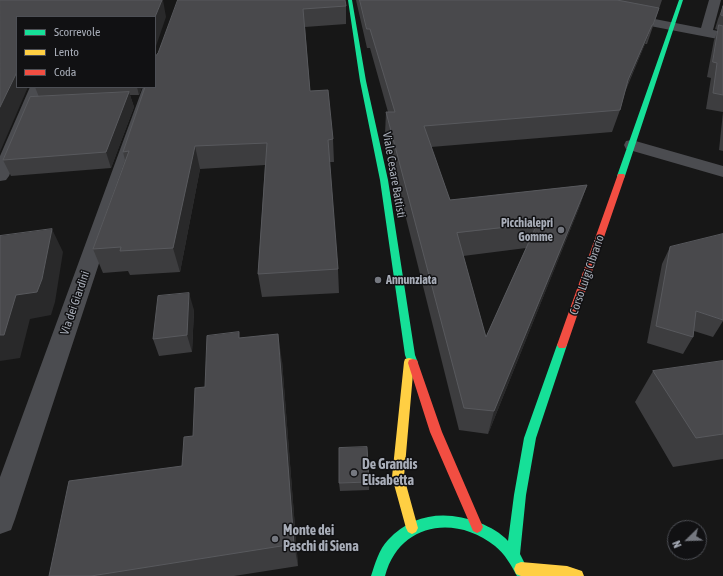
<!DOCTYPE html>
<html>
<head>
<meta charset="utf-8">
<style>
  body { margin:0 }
  #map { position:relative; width:723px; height:576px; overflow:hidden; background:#171717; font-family:"Asap Condensed",sans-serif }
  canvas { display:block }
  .legend { position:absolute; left:16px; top:16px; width:140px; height:72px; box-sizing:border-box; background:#111113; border:1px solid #4d4f55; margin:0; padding:5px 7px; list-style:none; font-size:12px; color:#a8adb8 }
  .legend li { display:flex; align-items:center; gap:8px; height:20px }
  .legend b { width:20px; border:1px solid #4d4f55 }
  .north { position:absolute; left:667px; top:520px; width:40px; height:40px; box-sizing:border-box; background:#111113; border:1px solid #4d4f55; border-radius:50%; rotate:247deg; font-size:11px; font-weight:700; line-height:16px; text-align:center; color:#a8adb8 }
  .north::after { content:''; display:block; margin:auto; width:14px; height:18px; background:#757880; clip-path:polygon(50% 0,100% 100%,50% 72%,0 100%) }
</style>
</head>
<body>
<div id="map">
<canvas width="723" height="576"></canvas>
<ul class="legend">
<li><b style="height:5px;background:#16e098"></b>Scorrevole</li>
<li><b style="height:5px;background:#ffcf43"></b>Lento</li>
<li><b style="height:5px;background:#f24e42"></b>Coda</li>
</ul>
<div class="north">N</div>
</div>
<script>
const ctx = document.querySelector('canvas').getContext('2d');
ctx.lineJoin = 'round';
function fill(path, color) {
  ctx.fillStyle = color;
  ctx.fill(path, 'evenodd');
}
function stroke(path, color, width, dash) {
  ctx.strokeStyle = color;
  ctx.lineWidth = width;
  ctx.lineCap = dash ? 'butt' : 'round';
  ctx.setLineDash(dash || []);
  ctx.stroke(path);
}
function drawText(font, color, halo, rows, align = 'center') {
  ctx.font = font + ' "Asap Condensed",sans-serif';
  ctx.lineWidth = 3;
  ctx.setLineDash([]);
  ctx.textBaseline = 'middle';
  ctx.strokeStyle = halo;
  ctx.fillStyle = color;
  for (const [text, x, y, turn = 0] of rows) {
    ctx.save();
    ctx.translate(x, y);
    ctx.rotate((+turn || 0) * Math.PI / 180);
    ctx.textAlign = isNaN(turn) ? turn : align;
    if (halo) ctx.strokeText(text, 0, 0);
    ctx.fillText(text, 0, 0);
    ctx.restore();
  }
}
fill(new Path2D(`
  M 709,0 L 721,0 L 713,30 L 723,32 L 723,40 L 624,21 L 620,19 L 618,17 L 620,15 L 624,13 L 701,28 Z
  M 155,84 L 157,87 L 15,519 L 11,530 L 0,534 L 0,477 L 143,87 L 155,87 Z
  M 30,87 L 44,87 L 9,176 L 6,180 L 0,181 L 0,156 Z
  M 632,140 L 723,166 L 723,177 L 626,149 L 624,145 L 626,141 Z`), '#4b4c50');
fill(new Path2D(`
  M 348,0 L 352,0 L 366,81 L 388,180 L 415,355 L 418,363 L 417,366 L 413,367 L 409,366 L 405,355 L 380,180 L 360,81 Z
  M 679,0 L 683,0 L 625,176 L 624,178 L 618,178 L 617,176 Z
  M 562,341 L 565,342 L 567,345 L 536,438 L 526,495 L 520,554 L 531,576 L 517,576 C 511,565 505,554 495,546 C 455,514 399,523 385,576 L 371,576 C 375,564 379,549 388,540 C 413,513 447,510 480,523 C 490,527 501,533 508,541 L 514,495 L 524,438 L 557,345 L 559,342 Z`), '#16e098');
fill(new Path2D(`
  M 409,358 L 413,359 L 414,362 L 404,477 L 418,528 L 416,532 L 412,534 L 408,532 L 406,528 L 392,477 L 404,362 L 405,359 Z
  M 521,562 L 567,566 L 582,571 L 584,576 L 521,576 L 516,574 L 514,569 L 516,564 Z`), '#ffcf43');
fill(new Path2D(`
  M 618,174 L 624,174 L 625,176 L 567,345 L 565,348 L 559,348 L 557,345 Z
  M 413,359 L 417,360 L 418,363 L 442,432 L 483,527 L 481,531 L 477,533 L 473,531 L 430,432 L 408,363 L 409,360 Z`), '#f24e42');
fill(new Path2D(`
  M 178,0 L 346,6 L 346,24 L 305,27 L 310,91 L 333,139 L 334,162 L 329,162 L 338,269 L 339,293 L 262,297 L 258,274 L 265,165 L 200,169 L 180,272 L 130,275 L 128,271 L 103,273 L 93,249 L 125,160 L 123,152 Z
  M 356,0 L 662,0 L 647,44 L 645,44 L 625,92 L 620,110 L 612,132 L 431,147 L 450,200 L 587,185 L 579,208 L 488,434 L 459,430 L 385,134 L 386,112 L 388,112 L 370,48 L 367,48 ZM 526,248 L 486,337 L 463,256 Z
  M 723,6 L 723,151 L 719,150 L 723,112 L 706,109 L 711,78 L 707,77 L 714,40 L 718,30 L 715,29 L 718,19 Z
  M 35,87 L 142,87 L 139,95 L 130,95 L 134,107 L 111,168 L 11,176 L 3,160 L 39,97 Z
  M 723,234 L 723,321 L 713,337 L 694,331 L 693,337 L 683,354 L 647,343 L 662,264 L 670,247 Z
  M 194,310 L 192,352 L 159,356 L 153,339 Z
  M 282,361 L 298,566 L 234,576 L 49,576 L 182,466 L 193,436 L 205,387 Z
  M 723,361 L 723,459 L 673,467 L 635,402 L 653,371 Z
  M 369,482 L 369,490 L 340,491 L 339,483 Z`), '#3d3d3f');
fill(new Path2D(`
  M 162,0 L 163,0 L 166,17 L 155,49 L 155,17 Z
  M 652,25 L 645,44 L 620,101 L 628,80 Z
  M 17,72 L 17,87 L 28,87 L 0,152 L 0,107 Z
  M 137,87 L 142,87 L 139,95 Z
  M 129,92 L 134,107 L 111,168 L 106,152 Z
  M 195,146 L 200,169 L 180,272 L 173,248 Z
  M 587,185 L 579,208 L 488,434 L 494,411 Z
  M 52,229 L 63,252 L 55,302 L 51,315 L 30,319 L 20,358 L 0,361 L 0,335 L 16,295 Z
  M 189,293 L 194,310 L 192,352 L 187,335 Z
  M 278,334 L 282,361 L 298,566 L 294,544 Z`), '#29292a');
const building = new Path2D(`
  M 0,0 L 162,0 L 155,17 L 17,17 L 17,72 L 0,107 Z
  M 178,0 L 345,0 L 346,6 L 303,9 L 310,91 L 328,90 L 333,139 L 328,140 L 338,269 L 258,274 L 267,143 L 195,146 L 173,248 L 120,251 L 121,247 L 93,249 L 129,151 L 123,152 L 145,87 L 155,87 L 155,57 L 158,53 Z
  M 360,0 L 617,0 L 659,8 L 653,25 L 652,25 L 628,80 L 620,110 L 424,126 L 450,200 L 587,185 L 494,411 L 464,408 L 386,112 L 395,112 L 370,29 L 367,29 ZM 537,224 L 486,337 L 457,233 Z
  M 723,6 L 723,16 L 721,15 Z
  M 719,25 L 723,26 L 723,95 L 713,93 L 717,63 L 713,62 Z
  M 129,92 L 106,152 L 3,160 L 30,97 Z
  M 52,229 L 42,279 L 37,292 L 16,295 L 4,335 L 0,335 L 0,236 Z
  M 723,234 L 723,320 L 696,311 L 693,337 L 656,326 L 670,247 Z
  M 189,293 L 187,335 L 153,339 L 158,296 Z
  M 239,332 L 239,338 L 278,334 L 294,544 L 91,576 L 49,576 L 69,481 L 182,466 L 184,437 L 193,436 L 195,388 L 205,387 L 207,336 Z
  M 723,361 L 723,434 L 696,438 L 653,371 Z
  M 367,447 L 369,482 L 339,483 L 339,448 Z`);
fill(building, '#49494c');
stroke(building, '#58595d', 1);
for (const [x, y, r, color] of [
  [561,230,4,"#757880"],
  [378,280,4,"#757880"],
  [354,473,4,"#757880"],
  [275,539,4,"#757880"]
]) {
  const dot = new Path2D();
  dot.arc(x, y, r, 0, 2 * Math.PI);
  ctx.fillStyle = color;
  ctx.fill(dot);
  stroke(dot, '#111113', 1.5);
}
drawText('12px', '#a8adb8', '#111113', [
  ["Viale Cesare Battisti",394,175,80],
  ["Corso Luigi Cibrario",587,275,-71],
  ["Via dei Giardini",75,303,-71]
]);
drawText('bold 12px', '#a8adb8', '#111113', [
  ["Picchialepri",553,223],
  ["Gomme",553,237],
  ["Annunziata",386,280,"left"]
], 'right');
drawText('bold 14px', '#a8adb8', '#111113', [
  ["De Grandis",362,465],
  ["Elisabetta",362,481],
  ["Monte dei",283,531],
  ["Paschi di Siena",283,547]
], 'left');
</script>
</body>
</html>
